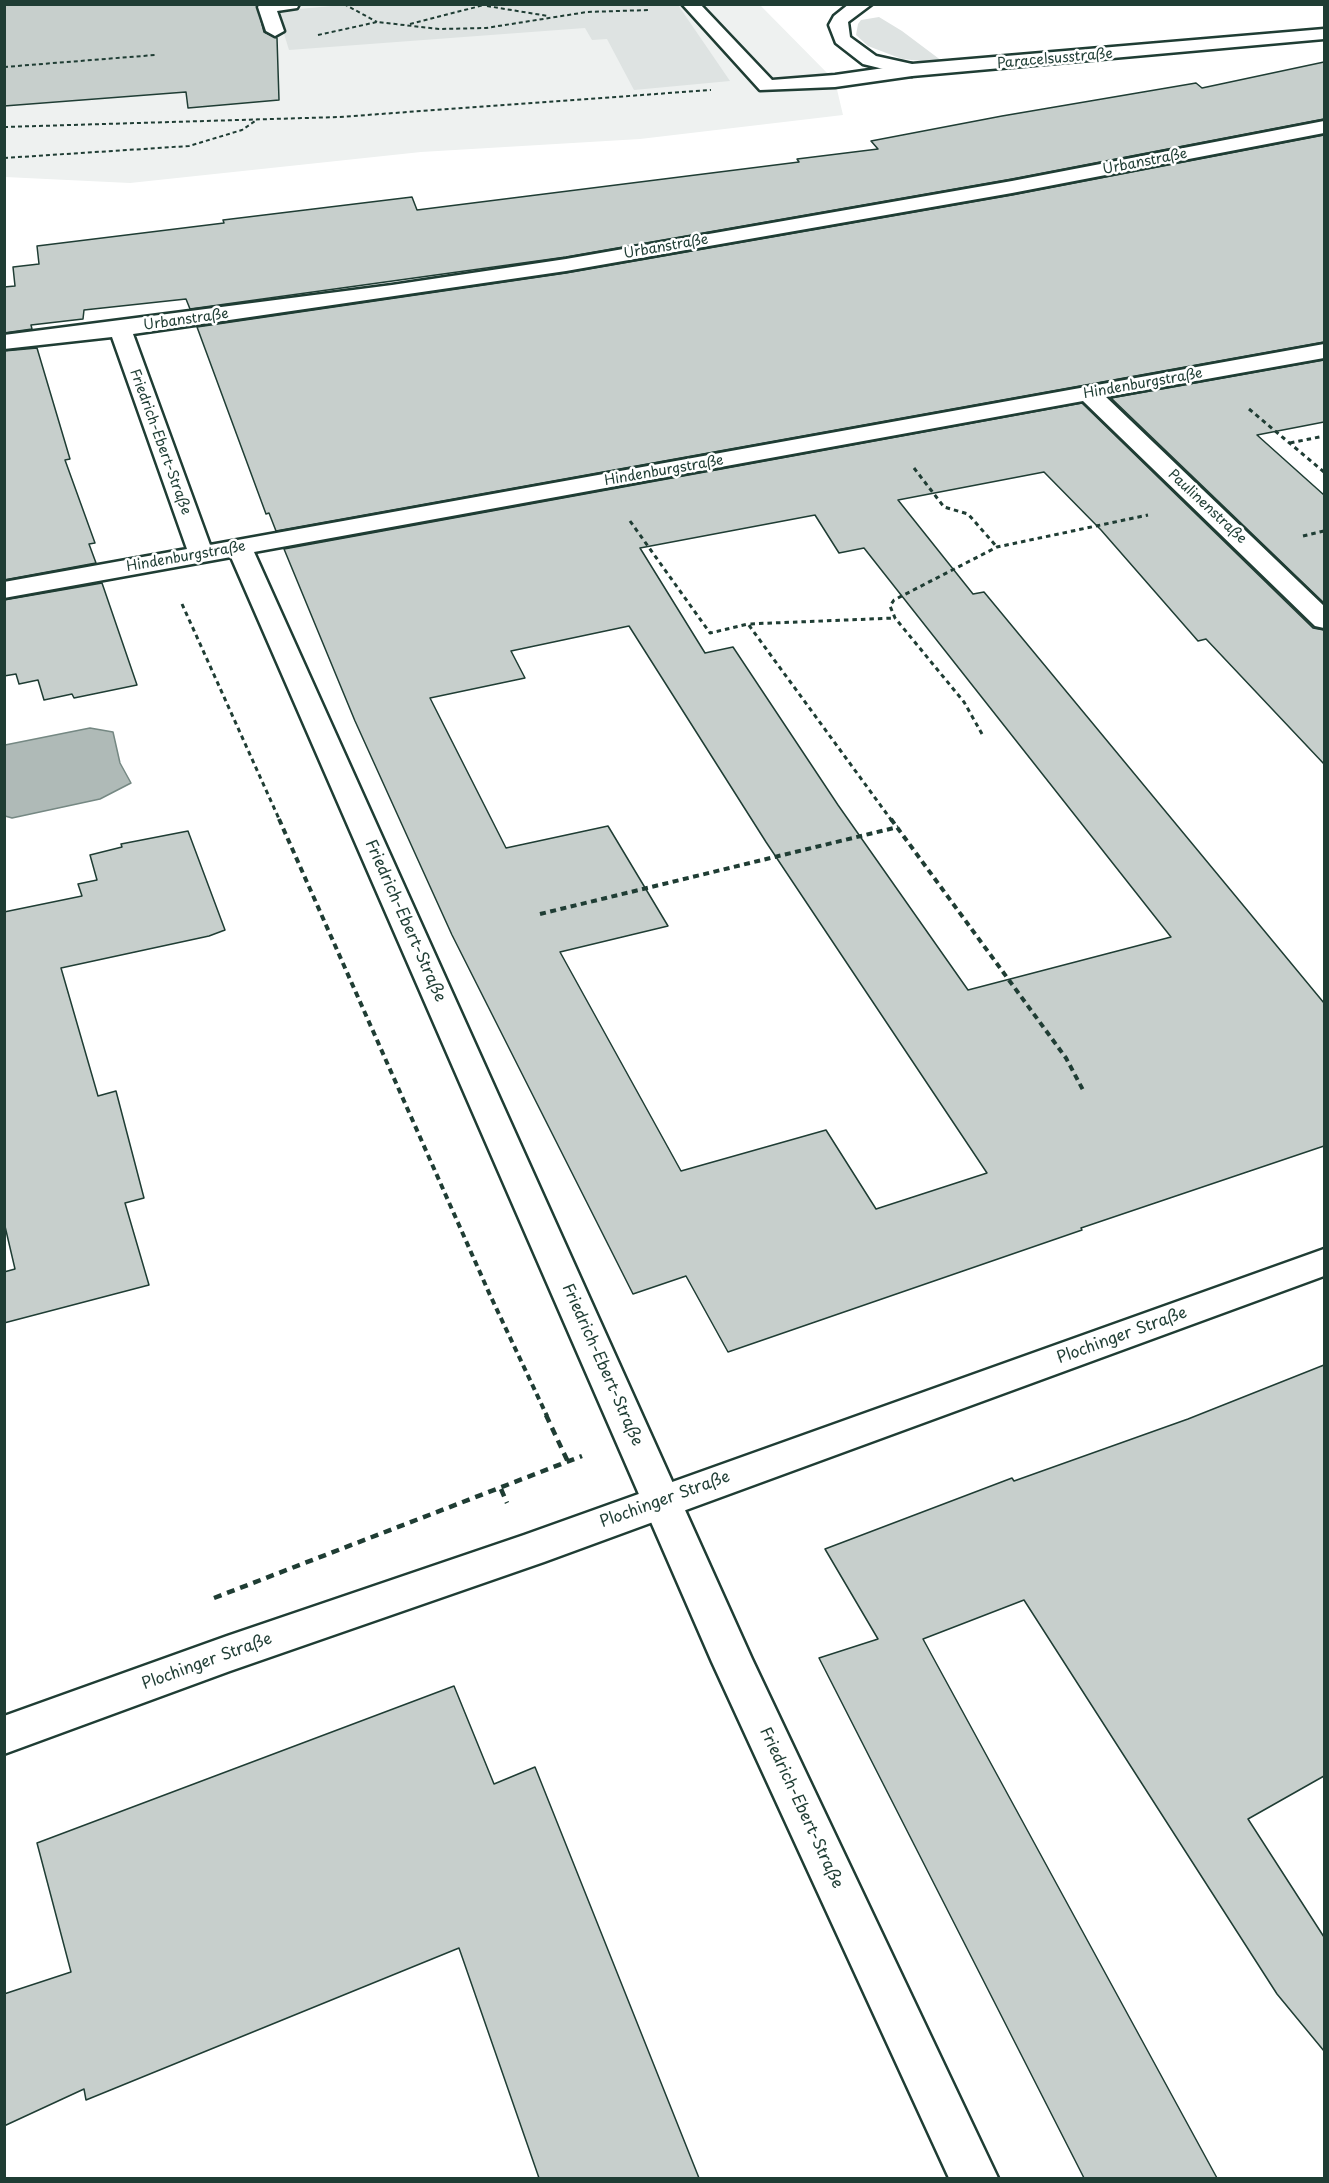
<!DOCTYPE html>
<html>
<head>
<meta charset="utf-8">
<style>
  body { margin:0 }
  #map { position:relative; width:1329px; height:2183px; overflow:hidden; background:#fff; font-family:"Playpen Sans",sans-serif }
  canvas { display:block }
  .frame { position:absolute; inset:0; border:6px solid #1f3d34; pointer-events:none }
</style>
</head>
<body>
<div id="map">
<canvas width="1329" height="2183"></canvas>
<div class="frame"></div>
</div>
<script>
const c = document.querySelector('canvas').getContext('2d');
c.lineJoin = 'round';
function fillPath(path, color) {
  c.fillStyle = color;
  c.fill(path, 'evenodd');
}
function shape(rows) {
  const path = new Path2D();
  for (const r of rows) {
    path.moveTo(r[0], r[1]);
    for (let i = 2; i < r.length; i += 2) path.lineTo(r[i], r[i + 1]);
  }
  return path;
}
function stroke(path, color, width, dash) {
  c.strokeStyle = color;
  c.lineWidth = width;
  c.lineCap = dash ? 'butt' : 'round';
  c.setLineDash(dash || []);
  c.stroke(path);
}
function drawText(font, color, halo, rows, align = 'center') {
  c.font = font + ' "Playpen Sans",sans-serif';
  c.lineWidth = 5;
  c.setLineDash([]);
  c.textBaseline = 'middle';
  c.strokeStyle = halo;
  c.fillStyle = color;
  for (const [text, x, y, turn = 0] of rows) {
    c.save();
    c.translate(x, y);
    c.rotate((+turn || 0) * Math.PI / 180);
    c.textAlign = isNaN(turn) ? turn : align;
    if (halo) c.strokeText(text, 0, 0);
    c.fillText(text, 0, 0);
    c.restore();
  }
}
const built = shape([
  [4,5,760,5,835,81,843,115,640,139,421,152,130,183,5,177]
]);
const green = shape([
  [354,4,678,5,730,81,634,90,607,39,592,40,585,28,289,50,277,11],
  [879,17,902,31,942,61,941,63,902,59,868,46,856,35,858,24,861,20]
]);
const water = shape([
  [90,728,113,732,120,763,131,783,100,799,12,818,5,816,5,745,90,728]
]);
const building = shape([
  [4,4,257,4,264,32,277,38,279,100,188,108,186,92,4,106,4,4],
  [1324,62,1324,119,1012,179,566,257,190,309,186,299,84,310,83,319,31,325,32,329,4,333,4,287,15,286,13,267,39,264,37,246,224,223,223,220,412,197,417,210,799,162,797,159,878,149,871,141,1002,116,1196,83,1202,88,1324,62],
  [1324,135,1324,342,276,531,269,513,266,514,197,327,566,273,1012,195,1324,135],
  [37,348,70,459,65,460,95,543,89,544,96,563,4,580,4,351,37,348],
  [1324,360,1324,422,1257,435,1324,495,1324,603,1111,398,1324,360],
  [1082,403,1313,628,1324,630,1324,764,1206,639,1198,641,1101,530,1044,472,898,500,973,594,984,592,1324,1003,1324,1146,1081,1228,1082,1230,728,1352,686,1276,633,1294,452,935,355,721,284,549,1082,403],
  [815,515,839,553,864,548,1171,937,968,990,838,805,733,647,705,653,640,548,815,515],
  [629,626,766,842,987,1173,876,1209,826,1130,681,1171,560,952,668,926,608,826,506,848,430,698,525,678,511,651,629,626],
  [102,583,137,685,74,698,72,694,44,700,38,680,19,684,16,674,4,676,4,600,102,583],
  [188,831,225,930,209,936,61,968,98,1096,116,1091,144,1198,125,1203,149,1285,4,1323,4,1272,15,1269,4,1222,4,912,82,896,78,884,97,880,90,855,122,847,121,844,188,831],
  [1324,1365,1324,1776,1248,1819,1324,1937,1324,2051,1277,1994,1024,1600,923,1639,1217,2178,1084,2178,819,1658,878,1639,825,1549,1012,1478,1014,1481,1188,1419,1324,1365],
  [454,1686,494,1784,535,1767,699,2178,539,2178,459,1948,86,2100,84,2089,4,2126,4,1994,71,1972,37,1843,454,1686]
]);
const pathFar3 = shape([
  [344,4,377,22],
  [487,6,548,16],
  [410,24,488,4],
  [318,35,377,22,439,29,486,28,587,12,649,10],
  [4,67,155,55],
  [4,127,339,117,711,90],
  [4,158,189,146,242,130,258,119]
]);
const pathFar2 = shape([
  [1249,409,1324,472],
  [1290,443,1324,436],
  [914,468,944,507,968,514,997,547],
  [630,521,710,633,748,624],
  [1303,536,1324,531],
  [182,604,280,821],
  [982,734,964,702,895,618,890,606,894,600,997,547,1148,515],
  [892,821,748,624,895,618]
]);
const pathFar1 = shape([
  [279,819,490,1295,547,1416],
  [891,819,1066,1058,1083,1090],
  [540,914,898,827]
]);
const path = shape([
  [546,1415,568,1462],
  [501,1489,507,1503],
  [214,1598,582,1456]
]);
const lane = shape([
  [260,4,299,4,297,8,277,11,284,31,275,36,266,31,258,7,260,4],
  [682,4,700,4,772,80,835,75,912,64,921,70,912,76,835,87,760,90,682,4]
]);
const street = shape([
  [849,4,872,4,848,22,850,37,876,56,912,64,1324,29,1324,39,912,76,863,64,836,43,829,25,834,16,849,4],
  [1324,121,1324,133,1012,193,566,271,133,334,210,545,1324,344,1324,358,1106,397,1324,606,1324,628,1315,626,1083,401,254,552,752,1659,998,2178,949,2178,712,1662,231,557,4,598,4,582,187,549,112,337,4,349,4,335,392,285,566,259,1012,181,1324,121]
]);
const secondary = shape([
  [1324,1249,1324,1276,544,1562,230,1671,4,1754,4,1716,227,1636,524,1535,1324,1249]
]);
const farStreetnames = [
  ["Paracelsusstraße",1055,59,-5],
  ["Urbanstraße",1145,162,-11],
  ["Urbanstraße",666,247,-10],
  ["Urbanstraße",186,320,-8],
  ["Hindenburgstraße",1143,384,-10],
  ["Friedrich-Ebert-Straße",160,442,70],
  ["Hindenburgstraße",664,471,-10],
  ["Paulinenstraße",1207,507,43],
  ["Hindenburgstraße",186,557,-10]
];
const streetNames = [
  ["Friedrich-Ebert-Straße",405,921,66],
  ["Plochinger Straße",1122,1336,-20],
  ["Friedrich-Ebert-Straße",602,1365,66],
  ["Plochinger Straße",665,1500,-20],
  ["Plochinger Straße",207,1662,-20],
  ["Friedrich-Ebert-Straße",801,1808,65]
];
fillPath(built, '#eef1f0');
fillPath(green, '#dee3e2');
fillPath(water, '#afbab7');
stroke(water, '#758883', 1.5);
fillPath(building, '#c7cfcc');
stroke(building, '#1f3d34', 1.5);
stroke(lane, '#1f3d34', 5);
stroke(street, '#1f3d34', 5);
stroke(secondary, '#1f3d34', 5);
stroke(pathFar3, '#1f3d34', 2, [4, 3]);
stroke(pathFar2, '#1f3d34', 3, [4.5, 4]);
stroke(pathFar1, '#1f3d34', 4, [6, 4.5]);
stroke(path, '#1f3d34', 4.5, [8, 6]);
fillPath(lane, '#fff');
fillPath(street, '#fff');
fillPath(secondary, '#fff');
drawText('14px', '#1f3d34', '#fff', farStreetnames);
drawText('16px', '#1f3d34', '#fff', streetNames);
</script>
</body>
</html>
